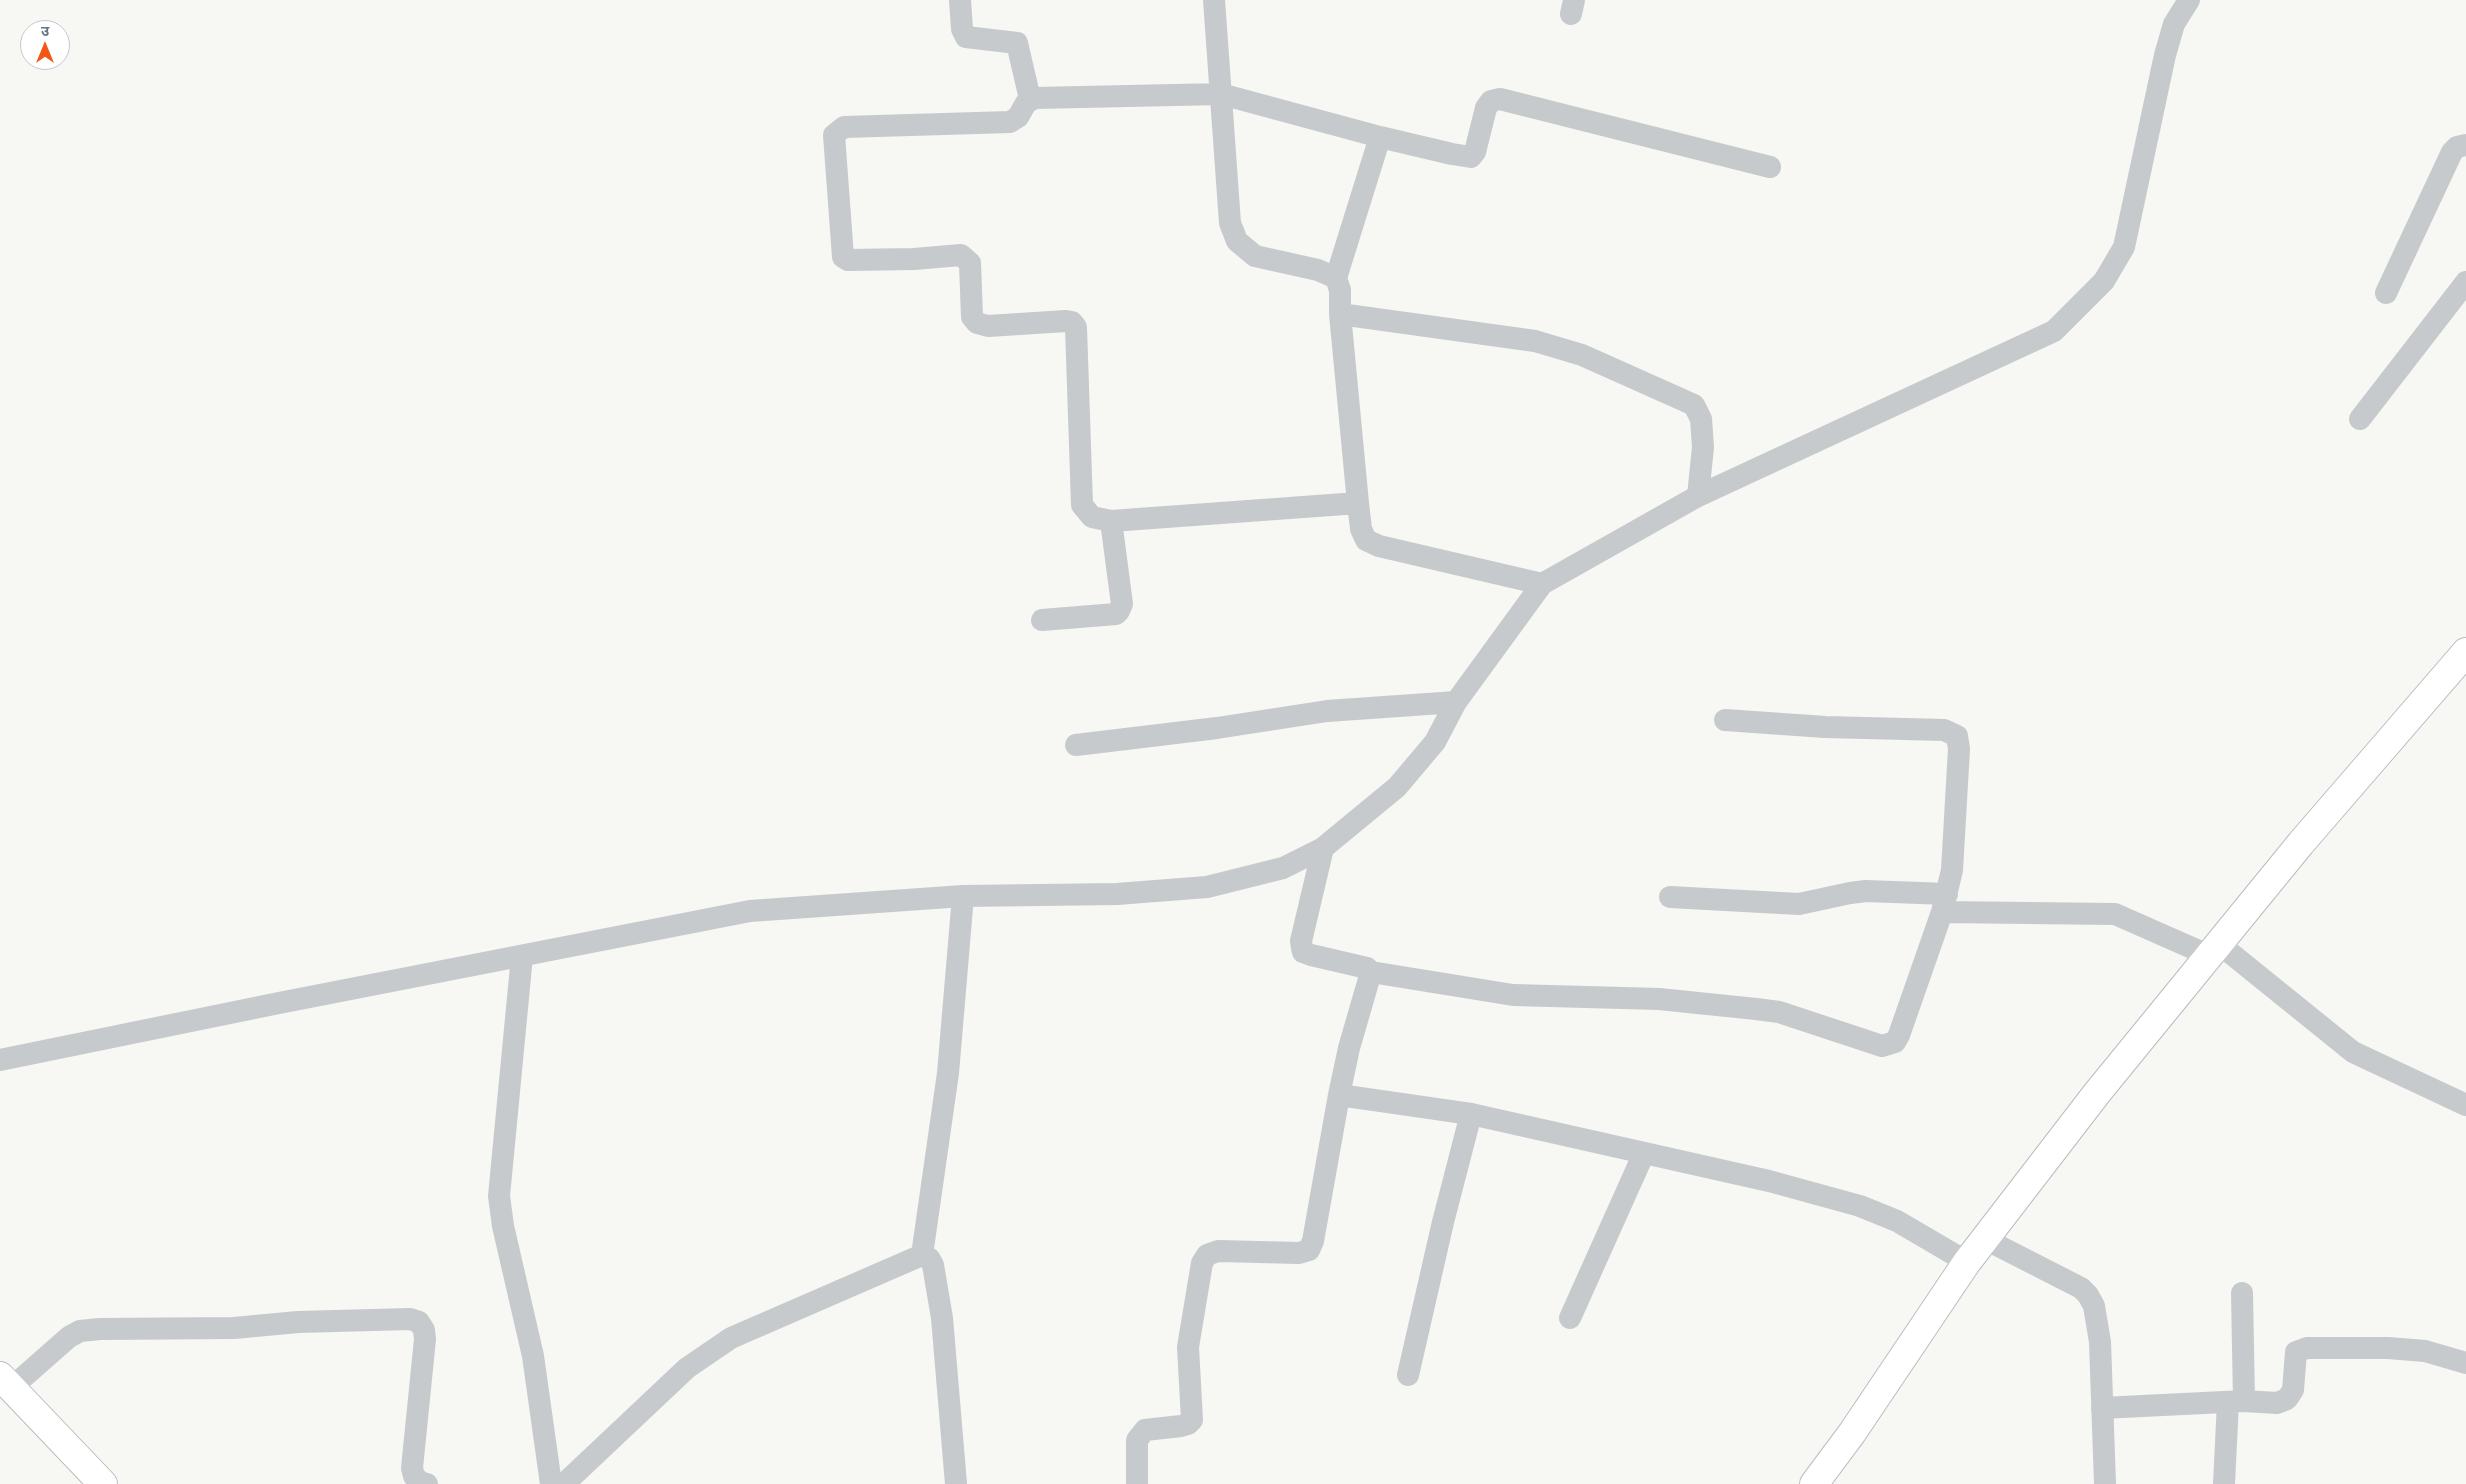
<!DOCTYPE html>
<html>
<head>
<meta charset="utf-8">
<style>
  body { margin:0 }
  #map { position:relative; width:2466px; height:1484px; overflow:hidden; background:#f7f7f3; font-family:"DM Sans","Noto Sans Devanagari",sans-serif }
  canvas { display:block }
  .north { position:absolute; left:20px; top:20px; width:50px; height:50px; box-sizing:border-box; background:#fff; border:1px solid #c1c8cf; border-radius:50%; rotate:0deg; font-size:14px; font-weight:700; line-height:20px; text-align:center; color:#637587 }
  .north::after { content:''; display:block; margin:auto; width:18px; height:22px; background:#f35716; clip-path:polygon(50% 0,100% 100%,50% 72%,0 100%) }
</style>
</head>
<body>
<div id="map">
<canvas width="2466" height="1484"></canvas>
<div class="north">उ</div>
</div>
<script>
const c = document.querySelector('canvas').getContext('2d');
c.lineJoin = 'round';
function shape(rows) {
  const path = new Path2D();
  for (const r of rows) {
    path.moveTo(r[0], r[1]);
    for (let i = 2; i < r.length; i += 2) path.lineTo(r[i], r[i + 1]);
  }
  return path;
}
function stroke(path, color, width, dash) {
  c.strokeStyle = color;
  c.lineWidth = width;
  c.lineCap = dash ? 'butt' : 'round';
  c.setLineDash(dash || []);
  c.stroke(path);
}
const street = shape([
  [960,0,962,29,966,37,1017,43,1030,99],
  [1214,0,1230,223,1237,241,1255,256,1318,270,1336,278,1340,290,1340,314,1358,503,1361,529,1366,540,1379,546,1542,584],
  [1571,14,1574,0],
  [1336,278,1380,137],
  [2386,293,2452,152,2457,147,2466,145],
  [1340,314,1535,341,1582,355,1694,405,1701,419,1703,447,1698,496],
  [2360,419,2466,282],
  [1358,503,1111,521,1092,517,1082,505,1076,327,1072,322,1066,321,988,326,977,323,972,317,970,263,961,255,914,259,848,260,843,257,834,135,844,127,1010,122,1018,117,1026,103,1035,98,1221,94,1380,137,1452,154,1471,157,1475,152,1486,108,1491,101,1500,99,1770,167],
  [1042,620,1116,614,1119,611,1122,604,1111,521],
  [1076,745,1217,728,1327,711,1456,702],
  [1670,897,1799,904,1850,893,1866,891,1947,894],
  [1942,912,2115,914,2208,955],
  [2218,943,2353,1052,2466,1105],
  [522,956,499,1196,503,1226,533,1356,551,1484],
  [1371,972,1513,995,1659,999,1756,1009,1779,1012,1882,1046,1895,1042,1899,1035,1942,912,1952,870,1959,749,1957,736,1944,730,1825,727,1725,720],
  [0,1060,279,1003,750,911,963,896,1117,894,1207,887,1283,868,1323,848,1397,787,1435,742,1456,702,1542,584,1698,496,2054,331,2104,281,2124,247,2165,55,2174,24,2189,0],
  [1339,1095,1471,1114,1769,1181,1860,1206,1897,1221,1967,1262],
  [1985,1239,2081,1288,2088,1295,2094,1306,2100,1342,2105,1484],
  [922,1255,948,1073,963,896],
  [2242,1293,2244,1401],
  [1570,1318,1644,1153],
  [1408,1375,1443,1222,1471,1114],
  [11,1388,69,1337,80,1331,100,1329,234,1328,298,1322,410,1319,419,1322,424,1330,425,1339,412,1468,414,1476,420,1482,427,1484],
  [2102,1408,2244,1401,2277,1403,2287,1399,2293,1390,2296,1352,2307,1348,2388,1348,2425,1351,2466,1363],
  [564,1484,687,1368,731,1338,922,1255,929,1258,933,1265,942,1318,956,1484],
  [1137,1484,1137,1440,1145,1430,1181,1426,1188,1424,1192,1420,1188,1347,1202,1263,1207,1255,1218,1251,1299,1253,1309,1250,1313,1241,1339,1095,1349,1048,1371,972,1367,968,1311,955,1303,952,1302,948,1301,941,1323,848],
  [2224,1484,2228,1402]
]);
const secondary = shape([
  [1814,1484,1852,1433,1967,1262,2097,1093,2301,843,2466,652]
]);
const highway = shape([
  [0,1376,103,1484]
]);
stroke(secondary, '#b8bdc2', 30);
stroke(highway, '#b8bcbf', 30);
stroke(street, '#c6cacd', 22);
stroke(secondary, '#fff', 28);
stroke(highway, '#fff', 28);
</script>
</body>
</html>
